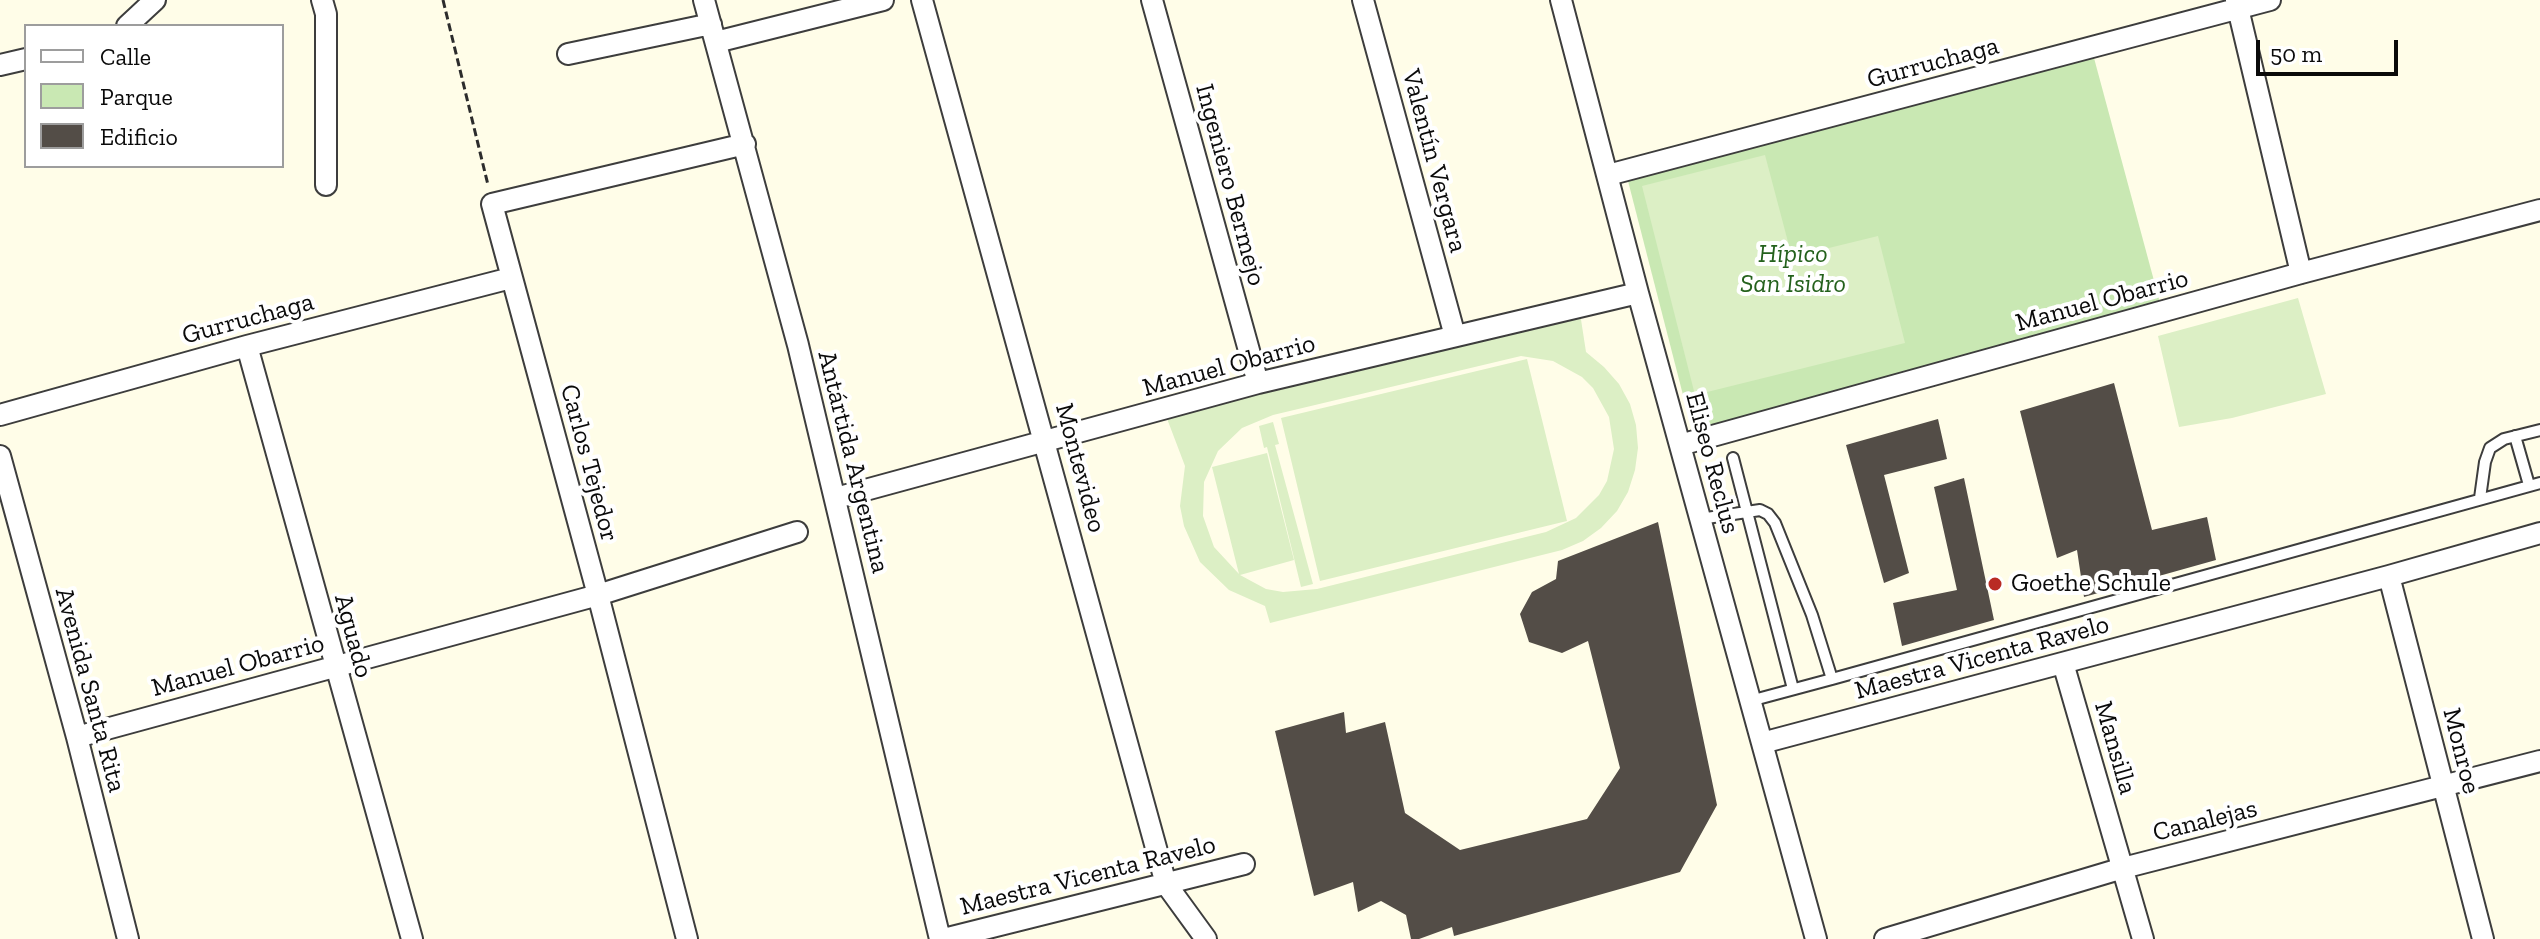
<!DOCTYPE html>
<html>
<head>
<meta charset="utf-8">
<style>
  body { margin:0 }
  #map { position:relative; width:2540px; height:939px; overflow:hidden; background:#fffde8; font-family:"Zilla Slab",serif }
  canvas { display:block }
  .legend { position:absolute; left:24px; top:24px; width:260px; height:144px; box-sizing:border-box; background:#fff; border:2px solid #9d9d9d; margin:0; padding:10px 14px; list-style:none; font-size:24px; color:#0a0a0a }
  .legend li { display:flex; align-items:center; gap:16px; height:40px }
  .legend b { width:40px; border:2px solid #9d9d9d }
  .scale { position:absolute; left:2256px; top:40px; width:142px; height:36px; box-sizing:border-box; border:4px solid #0a0a0a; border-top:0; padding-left:10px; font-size:24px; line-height:28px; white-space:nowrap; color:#0a0a0a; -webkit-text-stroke:6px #fff; paint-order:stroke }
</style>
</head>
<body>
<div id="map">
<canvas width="2540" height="939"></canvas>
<ul class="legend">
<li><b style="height:10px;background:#fff"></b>Calle</li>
<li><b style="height:22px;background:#c9e8b3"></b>Parque</li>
<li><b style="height:22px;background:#534d47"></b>Edificio</li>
</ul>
<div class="scale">50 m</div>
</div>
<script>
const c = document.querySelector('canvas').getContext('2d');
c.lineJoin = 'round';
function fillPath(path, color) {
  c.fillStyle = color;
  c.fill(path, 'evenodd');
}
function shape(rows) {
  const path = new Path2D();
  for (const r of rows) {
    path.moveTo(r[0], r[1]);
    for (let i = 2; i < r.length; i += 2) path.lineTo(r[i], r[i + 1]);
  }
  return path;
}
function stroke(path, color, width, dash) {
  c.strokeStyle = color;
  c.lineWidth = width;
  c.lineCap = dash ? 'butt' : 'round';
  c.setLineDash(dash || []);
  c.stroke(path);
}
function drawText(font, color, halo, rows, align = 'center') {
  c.font = font + ' "Zilla Slab",serif';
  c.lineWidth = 8;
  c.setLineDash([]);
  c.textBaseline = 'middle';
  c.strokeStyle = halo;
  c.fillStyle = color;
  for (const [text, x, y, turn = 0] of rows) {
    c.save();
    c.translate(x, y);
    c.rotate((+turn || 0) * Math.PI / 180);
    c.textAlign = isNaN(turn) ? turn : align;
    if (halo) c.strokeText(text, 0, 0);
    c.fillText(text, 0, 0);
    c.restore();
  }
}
const green = shape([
  [2094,58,2160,303,1692,430,1628,181]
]);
const pitch = shape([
  [1765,155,1792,257,1878,236,1905,343,1695,395,1642,186],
  [2298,298,2326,394,2232,418,2179,427,2158,336],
  [1580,313,1586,352,1604,367,1619,384,1630,404,1636,425,1638,448,1635,470,1628,492,1617,511,1601,528,1583,541,1562,550,1270,623,1265,606,1229,590,1200,562,1184,526,1180,506,1185,466,1166,416],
  [1521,356,1553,361,1582,377,1593,388,1609,417,1614,449,1607,481,1599,495,1576,518,1546,532,1317,589,1283,592,1266,589,1240,575,1294,560,1267,453,1212,467,1239,574,1214,547,1203,516,1204,482,1218,451,1242,428,1273,415],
  [1527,359,1567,521,1320,581,1281,418],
  [1273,422,1279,444,1275,445,1313,584,1301,587,1267,447,1264,448,1259,426]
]);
const building = shape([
  [2114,383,2152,530,2207,517,2216,560,2084,597,2077,550,2057,558,2020,411],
  [1938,419,1947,459,1884,475,1909,573,1884,583,1846,445],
  [1964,478,1994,620,1902,646,1893,603,1957,590,1934,487],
  [1658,522,1717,805,1680,872,1454,936,1452,927,1419,939,1411,939,1406,915,1381,901,1358,912,1353,882,1314,896,1275,731,1344,712,1346,733,1385,722,1405,813,1460,850,1587,819,1620,768,1588,641,1562,653,1529,642,1520,614,1532,592,1556,579,1558,561]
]);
const path = shape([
  [443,0,488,185]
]);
const service = shape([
  [2515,436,2529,485],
  [1733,458,1793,689],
  [2480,498,2485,462,2490,448,2504,439,2540,430],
  [1700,519,1760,510,1768,514,1775,523,1812,615,1832,679,2540,483],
  [1750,701,1832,679]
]);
const minor = shape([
  [322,0,326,14,326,185],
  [704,0,798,345,940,939],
  [922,0,1166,884,1206,939],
  [1152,0,1258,383],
  [1363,0,1455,336],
  [1561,0,1638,293,1816,939],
  [2236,0,2301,273],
  [127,26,155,0],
  [716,42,883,0],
  [568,54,711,24],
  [0,65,26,59],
  [1608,175,2270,0],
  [247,346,412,939],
  [0,415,247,346,511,278],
  [1680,445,2301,273,2540,210],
  [0,456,77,737,128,939],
  [836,498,1258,383,1638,293],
  [2389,576,2483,939],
  [2063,663,2143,939],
  [77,737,598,595,797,532],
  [1762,743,2389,576,2540,533],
  [687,939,598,595,492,204,745,144],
  [944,939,1244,864],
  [1885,939,2123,868,2540,761]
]);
const markers = [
  [1995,584,8,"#b92b24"]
];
const streetNames = [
  ["Gurruchaga",1933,63,-15],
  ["Valentín Vergara",1434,161,75],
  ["Ingeniero Bermejo",1230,185,75],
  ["Manuel Obarrio",2102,301,-15],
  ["Gurruchaga",248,319,-15],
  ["Manuel Obarrio",1229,366,-15],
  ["Antártida Argentina",853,462,76],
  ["Carlos Tejedor",589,463,75],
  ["Eliseo Reclus",1712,463,75],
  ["Montevideo",1080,468,75],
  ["Aguado",353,636,75],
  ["Maestra Vicenta Ravelo",1982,658,-15],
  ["Manuel Obarrio",238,666,-15],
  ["Avenida Santa Rita",90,690,75],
  ["Mansilla",2115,748,74],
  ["Monroe",2461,751,76],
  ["Canalejas",2205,821,-14],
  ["Maestra Vicenta Ravelo",1088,876,-14]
];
const parkNames = [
  ["Hípico",1793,255],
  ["San Isidro",1793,285]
];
const poiNames = [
  ["Goethe Schule",2011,584]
];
fillPath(green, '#c9e8b3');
fillPath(pitch, '#dcefc5');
fillPath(building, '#534d47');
stroke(service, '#3d3d3d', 14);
stroke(minor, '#3d3d3d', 24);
stroke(path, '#2c2c2c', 3, [8, 4]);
stroke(service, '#fff', 10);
stroke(minor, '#fff', 20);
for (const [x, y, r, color] of markers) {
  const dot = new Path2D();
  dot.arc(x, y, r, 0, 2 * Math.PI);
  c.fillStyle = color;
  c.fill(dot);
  stroke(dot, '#fff', 3);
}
drawText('26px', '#0a0a0a', '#fff', streetNames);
drawText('italic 26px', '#24611c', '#fff', parkNames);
drawText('26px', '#0a0a0a', '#fff', poiNames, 'left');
</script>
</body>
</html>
